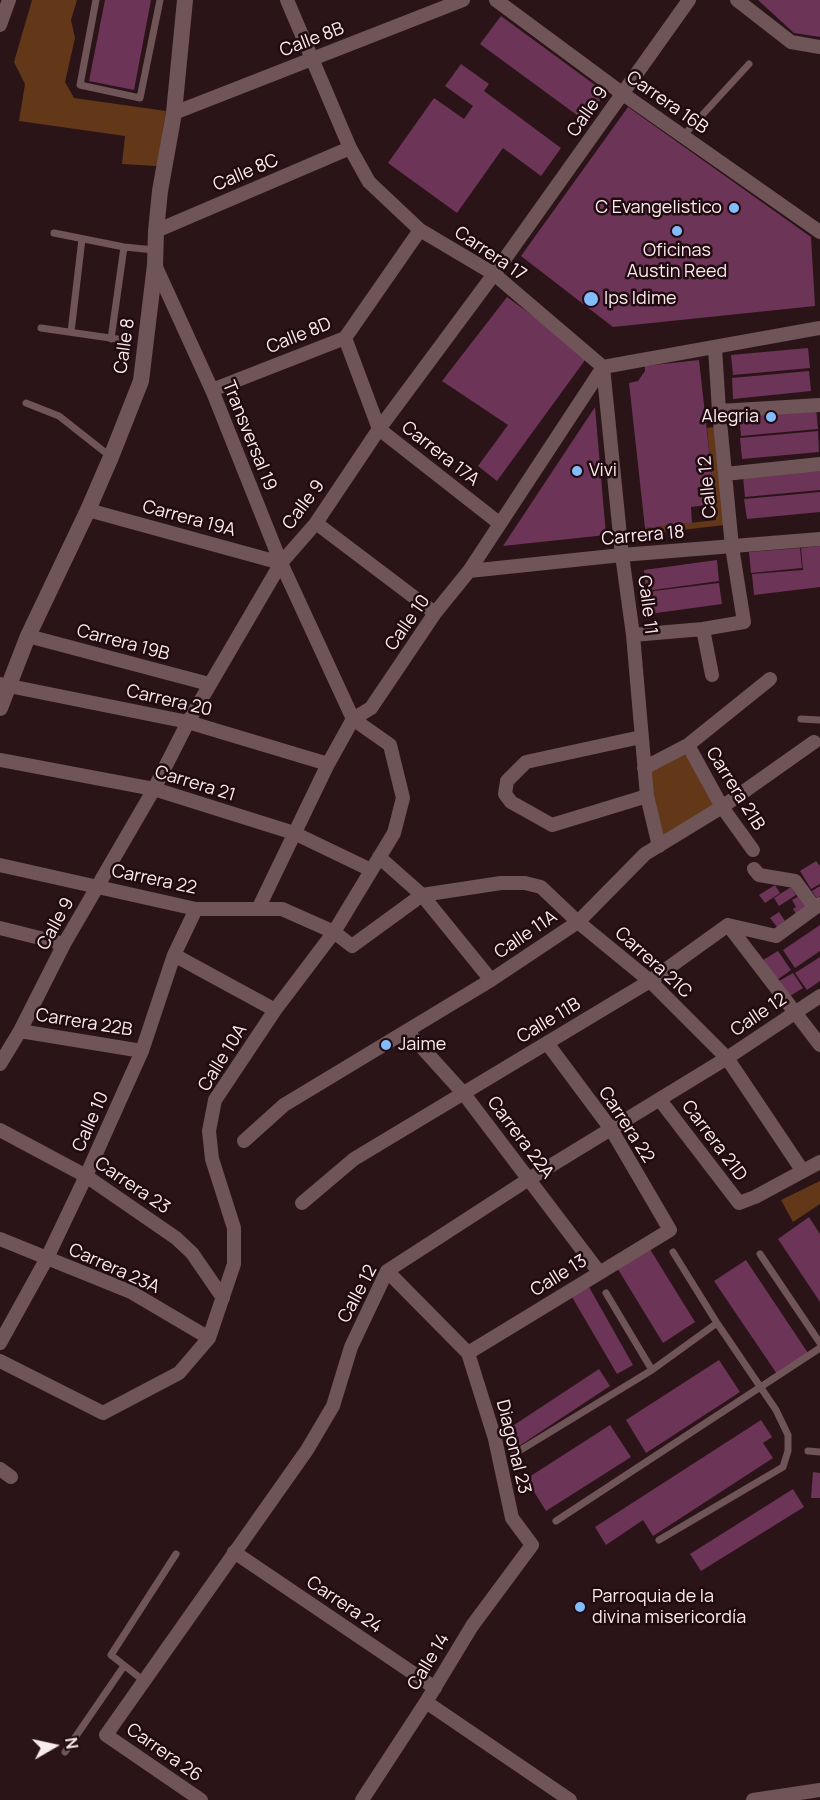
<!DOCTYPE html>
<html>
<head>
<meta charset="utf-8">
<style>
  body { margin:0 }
  #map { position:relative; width:820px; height:1800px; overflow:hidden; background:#2b1418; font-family:Manrope,sans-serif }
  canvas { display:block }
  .north { position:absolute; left:24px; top:1716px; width:60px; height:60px; -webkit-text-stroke:4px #200b10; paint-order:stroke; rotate:81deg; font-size:16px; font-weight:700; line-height:24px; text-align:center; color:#fcebed }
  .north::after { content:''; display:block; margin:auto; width:21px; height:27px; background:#fcebed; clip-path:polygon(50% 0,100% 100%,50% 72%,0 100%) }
</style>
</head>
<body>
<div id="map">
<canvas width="820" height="1800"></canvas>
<div class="north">N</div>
</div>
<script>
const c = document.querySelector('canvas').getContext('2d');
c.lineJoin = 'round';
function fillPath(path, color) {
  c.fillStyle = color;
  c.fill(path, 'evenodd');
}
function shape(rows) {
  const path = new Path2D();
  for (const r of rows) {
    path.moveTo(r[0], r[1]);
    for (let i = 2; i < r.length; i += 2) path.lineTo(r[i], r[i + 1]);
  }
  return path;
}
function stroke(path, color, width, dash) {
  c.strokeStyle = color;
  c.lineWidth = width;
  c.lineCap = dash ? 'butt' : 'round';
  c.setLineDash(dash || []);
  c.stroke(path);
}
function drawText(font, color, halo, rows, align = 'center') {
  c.font = font + ' Manrope,sans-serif';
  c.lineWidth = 5;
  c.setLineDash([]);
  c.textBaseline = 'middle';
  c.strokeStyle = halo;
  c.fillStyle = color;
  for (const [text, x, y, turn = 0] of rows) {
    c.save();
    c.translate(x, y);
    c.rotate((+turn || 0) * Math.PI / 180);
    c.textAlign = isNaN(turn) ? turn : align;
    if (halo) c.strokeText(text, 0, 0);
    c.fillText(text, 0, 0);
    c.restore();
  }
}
const green = shape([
  [32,0,77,0,71,20,75,38,65,82,74,98,166,111,157,166,122,164,125,136,19,121,25,84,14,62],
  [714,427,725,525,646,534,645,528,716,520,707,428],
  [688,745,722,807,659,846,644,768],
  [820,1181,820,1204,793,1222,781,1200]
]);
const building = shape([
  [105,0,151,0,134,90,89,81],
  [758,0,820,0,820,37,794,33],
  [501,16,606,93,585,121,480,44],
  [461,64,489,84,484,91,561,148,541,176,503,148,457,213,388,163,434,98,464,119,473,106,445,86],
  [628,107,811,237,815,306,613,327,521,256],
  [507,297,588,356,497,481,478,466,508,425,442,381],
  [808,348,810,368,733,375,731,355],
  [699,360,715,504,691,507,692,523,645,528,629,383,638,381,645,371,645,366],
  [809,371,811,391,733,399,732,378],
  [595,407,606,535,503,546],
  [816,408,818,429,741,436,739,415],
  [818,431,819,452,742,459,740,438],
  [820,470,820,490,745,497,743,477],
  [820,492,820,512,747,519,744,499],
  [820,546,820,587,754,595,752,574,803,570,801,548],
  [800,548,802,568,751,573,749,552],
  [717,560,719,581,646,591,644,570],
  [719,583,722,604,649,614,646,592],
  [816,861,820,866,820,884,811,889,800,871],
  [775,885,780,893,765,903,759,895],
  [820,886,820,896,817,898,812,891],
  [791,887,796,895,779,906,774,898],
  [799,896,807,907,796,914,793,909,796,907,792,900],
  [779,912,785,921,777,927,770,918],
  [820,925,820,951,795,968,783,950],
  [778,951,791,970,777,980,763,960],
  [820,957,820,981,807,990,795,973],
  [793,973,803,988,790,996,779,981],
  [809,1217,820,1234,820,1302,778,1239],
  [648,1246,695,1322,663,1343,616,1266],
  [746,1260,808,1353,777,1374,714,1281],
  [589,1287,633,1365,617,1374,572,1297],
  [719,1360,740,1392,646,1453,626,1420],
  [599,1369,610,1386,519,1446,508,1429],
  [761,1420,772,1437,763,1443,773,1458,653,1536,643,1520,606,1545,595,1527],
  [610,1425,631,1457,546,1511,526,1479],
  [813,1472,820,1473,820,1498,811,1498],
  [793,1489,804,1507,701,1571,690,1554]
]);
const service = shape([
  [96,0,80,85,140,98,160,0],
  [683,136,749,64],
  [54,233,124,247,155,250],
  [41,328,124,340],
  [71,332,82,239],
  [111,339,124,247],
  [26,403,59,416,111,457],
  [801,719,820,720],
  [760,1254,820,1343],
  [606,1293,652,1370],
  [808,1451,820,1452],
  [514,1454,652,1370,717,1323],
  [556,1521,820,1348],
  [659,1540,783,1467,788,1451,788,1435,776,1410,717,1323,673,1252],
  [144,1681,111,1655,176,1554],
  [65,1752,124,1666]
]);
const minor = shape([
  [287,0,350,148,369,182,420,230,494,274,603,367,820,328],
  [496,0,623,94,820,232],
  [737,0,791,42,820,47],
  [0,25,9,0],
  [174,113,463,0],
  [156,231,350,148],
  [345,338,379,429,499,523],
  [603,367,622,555,633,635,647,796,659,846],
  [212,390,345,338,420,230],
  [719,411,820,405],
  [725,474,820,464],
  [88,510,281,563],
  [316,523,435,613],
  [469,571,622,555,820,539],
  [703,629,712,675],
  [633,635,703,629,744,622,732,547,719,411,715,348],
  [28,636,209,684],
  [0,684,188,722,328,764],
  [641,737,526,762,507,781,505,794,511,802,552,825,647,796],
  [688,745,722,807,753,850],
  [0,760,154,789,294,833,371,870],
  [644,768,688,745,770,679],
  [379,857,422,895,491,980],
  [0,865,196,909,282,909,334,932,352,946,422,895,501,883,525,883,541,887,578,922,650,981,727,1058,802,1170],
  [754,869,759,875,795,881,815,908],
  [259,907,328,764,353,719,371,708,435,613,469,571,603,367],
  [728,925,820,1045],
  [0,928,64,944],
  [174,955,275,1010],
  [20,1031,142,1051],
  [407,1031,464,1094,599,1272],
  [0,1064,20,1031,64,944,154,789,188,722,281,563,316,523,379,429,494,274,689,0],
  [660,1100,739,1203,755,1197,820,1162],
  [0,1130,86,1176,176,1238,192,1253,223,1298],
  [244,1141,284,1105,491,980,578,922,645,854,722,807,814,742],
  [302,1203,354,1159,650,981,728,925,776,936,820,904],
  [0,1239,131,1292,209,1338],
  [0,1343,47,1258,86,1176,142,1051,174,955,196,909],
  [468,1353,670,1230,611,1129,547,1043],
  [0,1361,103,1413,179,1373,209,1338,234,1264,234,1228,212,1159,209,1131,215,1100,275,1010,334,932,394,833,403,798,390,745,353,719,281,563,212,390,155,265],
  [0,1469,11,1477],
  [234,1552,435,1688],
  [426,1702,570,1800],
  [201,1800,106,1735,307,1450,333,1406,351,1347,387,1271,529,1179,727,1058,820,996],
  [362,1800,426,1702,472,1626,532,1545,512,1518,495,1439,468,1353,387,1271],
  [753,1800,820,1790]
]);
const tertiary = shape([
  [0,708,28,636,88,510,111,457,141,381,155,265,156,231,160,191,174,113,185,0]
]);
const markers = [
  [734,208,6,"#83bcfb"],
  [677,231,6,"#83bcfb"],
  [591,299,8,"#83bcfb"],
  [771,417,6,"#83bcfb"],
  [577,471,6,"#83bcfb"],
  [386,1045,6,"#83bcfb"],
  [580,1607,6,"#83bcfb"]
];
const streetNames = [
  ["Calle 8B",312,40,-21],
  ["Carrera 16B",667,103,35],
  ["Calle 9",588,112,-55],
  ["Calle 8C",246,173,-23],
  ["Carrera 17",490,254,34],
  ["Calle 8D",299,336,-22],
  ["Calle 8",125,346,-82],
  ["Transversal 19",249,436,68],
  ["Carrera 17A",440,454,38],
  ["Calle 12",708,487,-95],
  ["Calle 9",304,505,-53],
  ["Carrera 19A",189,519,15],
  ["Carrera 18",643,536,-5],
  ["Calle 11",647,605,83],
  ["Calle 10",408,623,-55],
  ["Carrera 19B",123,643,15],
  ["Carrera 20",169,701,13],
  ["Carrera 21",195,784,17],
  ["Carrera 21B",735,789,58],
  ["Carrera 22",154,880,12],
  ["Calle 9",56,924,-61],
  ["Calle 11A",526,935,-34],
  ["Carrera 21C",653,963,42],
  ["Calle 12",759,1015,-34],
  ["Calle 11B",549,1021,-31],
  ["Carrera 22B",84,1023,9],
  ["Calle 10A",223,1058,-58],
  ["Calle 10",91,1122,-66],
  ["Carrera 22",626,1125,57],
  ["Carrera 22A",520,1138,53],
  ["Carrera 21D",714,1141,53],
  ["Carrera 23",132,1186,34],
  ["Carrera 23A",114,1269,24],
  ["Calle 13",559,1276,-32],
  ["Calle 12",358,1294,-62],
  ["Diagonal 23",513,1447,76],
  ["Carrera 24",344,1605,34],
  ["Calle 14",429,1662,-59],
  ["Carrera 26",164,1753,35]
];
const poiNames = [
  ["C Evangelistico",722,208,"right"],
  ["Oficinas",677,251,"center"],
  ["Austin Reed",677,272,"center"],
  ["Ips Idime",604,299],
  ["Alegria",759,417,"right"],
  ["Vivi",589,471],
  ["Jaime",398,1045],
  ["Parroquia de la",592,1597],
  ["divina misericordía",592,1618]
];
fillPath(green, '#623819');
fillPath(building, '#6c3456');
stroke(service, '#6f5458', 7);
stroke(minor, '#6f5458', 14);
stroke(tertiary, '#6f5458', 16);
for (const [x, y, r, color] of markers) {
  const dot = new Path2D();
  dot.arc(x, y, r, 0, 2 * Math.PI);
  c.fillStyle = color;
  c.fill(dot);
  stroke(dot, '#200b10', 2);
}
drawText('18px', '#fcebed', '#200b10', streetNames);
drawText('18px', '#fcebed', '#200b10', poiNames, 'left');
</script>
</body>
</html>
